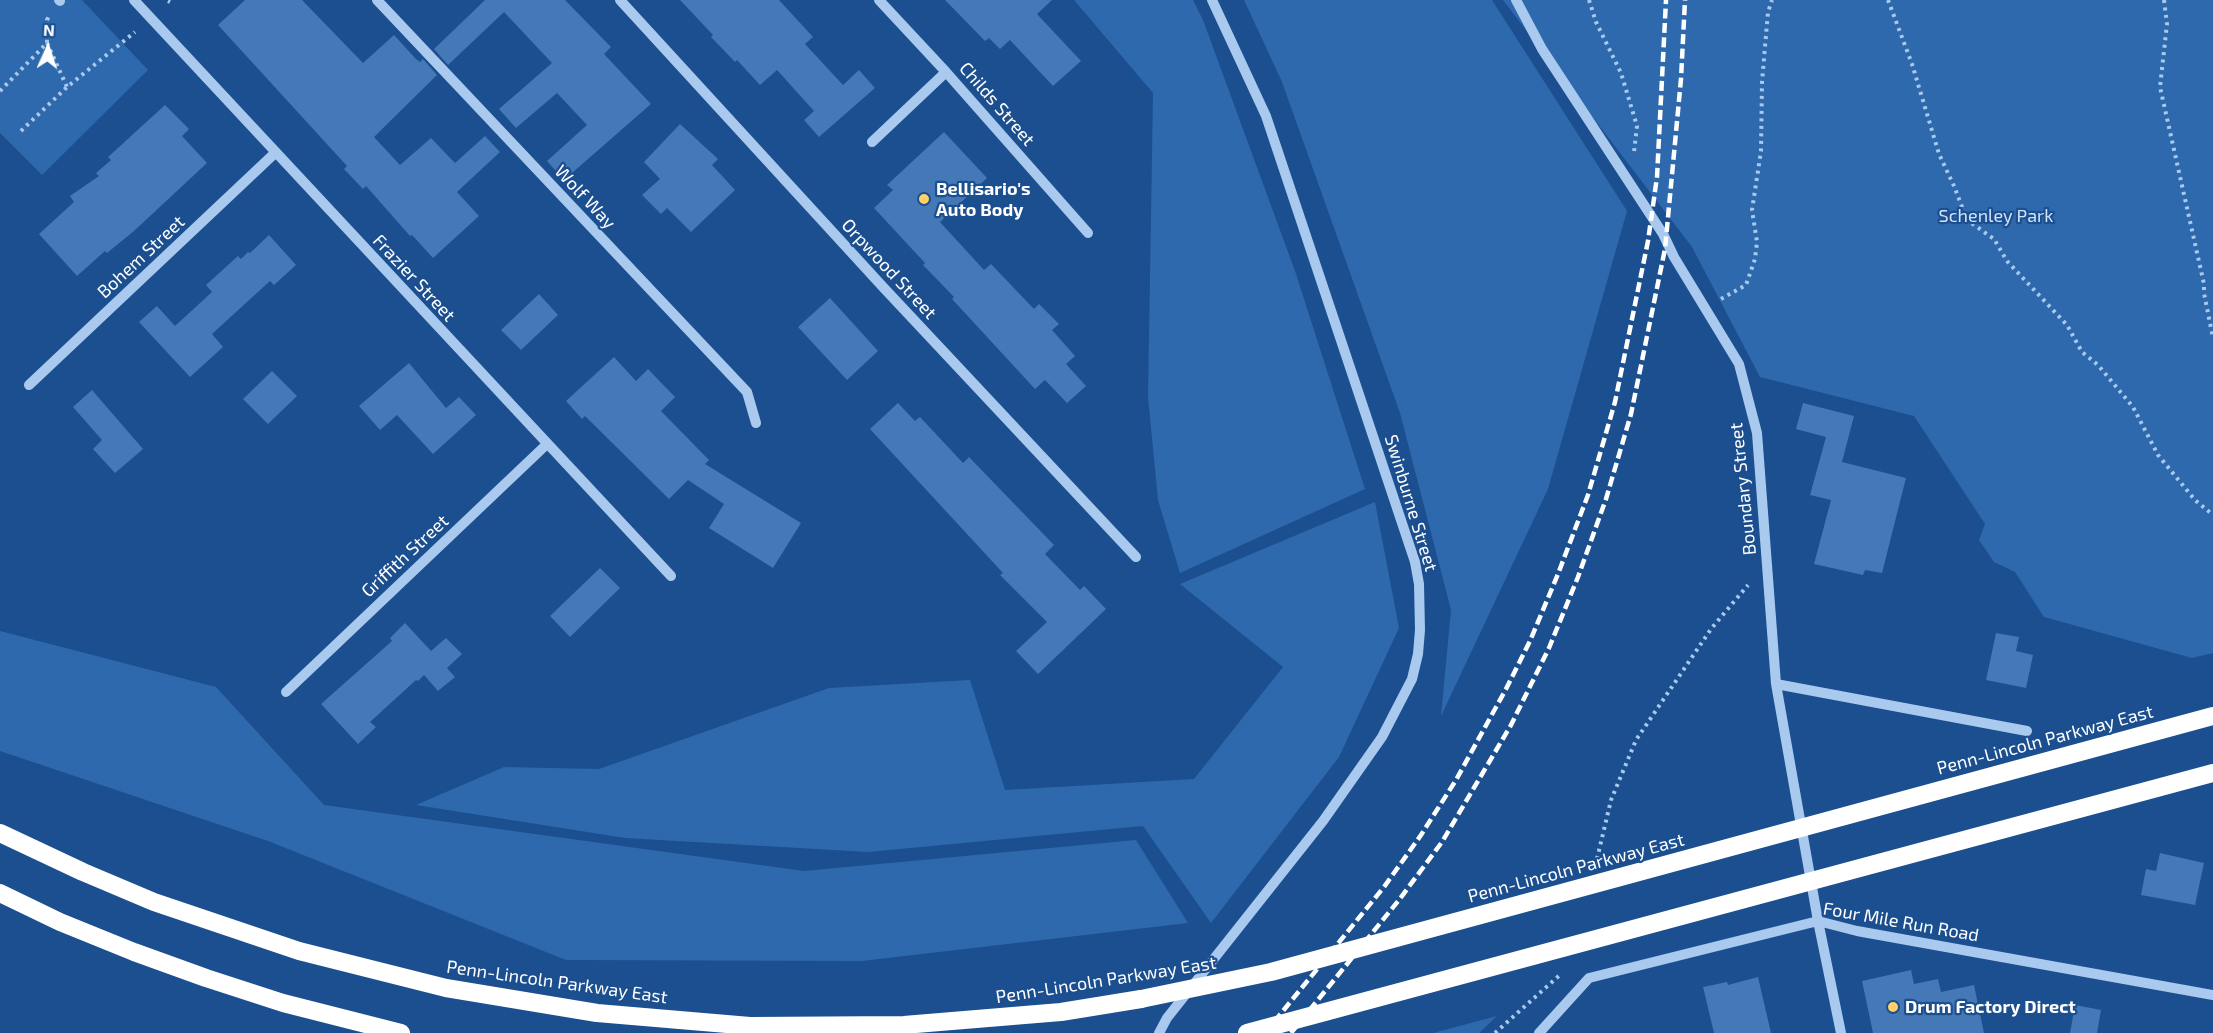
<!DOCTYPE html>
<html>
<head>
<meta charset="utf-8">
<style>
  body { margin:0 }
  #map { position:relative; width:2213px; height:1033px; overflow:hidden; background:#1b4f8f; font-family:"Exo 2",sans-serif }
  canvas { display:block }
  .north { position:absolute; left:18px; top:18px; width:60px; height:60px; -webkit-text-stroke:4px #1b4f8f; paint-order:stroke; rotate:3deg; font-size:16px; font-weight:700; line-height:24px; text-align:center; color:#fff }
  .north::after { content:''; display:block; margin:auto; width:21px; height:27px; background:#fff; clip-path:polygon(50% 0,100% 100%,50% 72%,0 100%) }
</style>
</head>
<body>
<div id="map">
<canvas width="2213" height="1033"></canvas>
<div class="north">N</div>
</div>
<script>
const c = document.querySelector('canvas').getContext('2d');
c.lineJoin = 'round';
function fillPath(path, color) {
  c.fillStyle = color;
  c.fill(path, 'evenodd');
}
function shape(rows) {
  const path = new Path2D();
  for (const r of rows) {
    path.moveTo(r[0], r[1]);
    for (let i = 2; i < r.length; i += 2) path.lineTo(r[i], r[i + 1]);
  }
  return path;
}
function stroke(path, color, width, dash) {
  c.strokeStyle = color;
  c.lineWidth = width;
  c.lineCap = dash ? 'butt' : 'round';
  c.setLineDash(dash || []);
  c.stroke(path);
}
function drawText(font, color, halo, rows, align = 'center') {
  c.font = font + ' "Exo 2",sans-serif';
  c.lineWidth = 4.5;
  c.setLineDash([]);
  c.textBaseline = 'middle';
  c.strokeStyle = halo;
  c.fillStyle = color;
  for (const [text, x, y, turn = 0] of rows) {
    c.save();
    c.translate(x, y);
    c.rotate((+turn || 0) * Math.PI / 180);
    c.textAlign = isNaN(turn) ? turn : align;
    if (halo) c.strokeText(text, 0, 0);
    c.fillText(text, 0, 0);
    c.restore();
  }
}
const green = shape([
  [0,0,82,0,148,70,42,175,0,133],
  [1074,0,1193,0,1203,20,1295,271,1365,489,1180,573,1158,500,1148,397,1153,93],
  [1244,0,1492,0,1627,211,1548,489,1441,716,1451,610,1400,413,1282,82],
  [1503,0,2213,0,2213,653,2192,658,2044,617,2015,572,1994,562,1979,540,1985,524,1914,416,1760,377,1692,247],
  [1375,502,1399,628,1339,757,1211,923,1143,826,868,852,625,838,416,805,504,767,599,769,829,688,970,680,1005,790,1194,779,1283,667,1180,584],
  [0,631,216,687,324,805,804,871,1136,840,1188,923,862,961,566,960,268,841,0,751],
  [1497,1016,1479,1033,1433,1033]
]);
const building = shape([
  [245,0,302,0,363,63,394,35,416,59,420,62,423,59,437,75,374,137,400,165,431,138,455,163,485,136,500,152,457,192,479,216,433,258,412,235,410,236,366,186,363,189,344,169,347,166,218,25],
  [485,0,565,0,611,47,604,54,651,104,564,180,547,161,587,125,557,93,516,128,499,109,552,63,504,12,448,65,434,49],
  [680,0,779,0,813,37,805,44,843,85,859,70,875,88,819,137,804,120,814,111,777,70,760,85,737,60,735,62,711,37,713,35],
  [945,0,1052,0,1037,14,1081,61,1053,86,1010,40,1000,49,989,38,985,41],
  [165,105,189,129,182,136,207,163,134,231,107,253,105,251,77,276,39,234,74,202,70,196,99,176,96,173,111,160,108,157],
  [680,124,718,159,712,165,735,190,691,232,667,208,661,214,642,195,660,179,644,162],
  [944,132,987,178,940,222,984,270,991,264,1034,309,1039,304,1059,324,1052,330,1075,356,1066,364,1086,386,1067,403,1045,380,1035,389,952,299,954,297,923,265,925,263,874,208,893,190,887,185],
  [269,235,296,265,274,285,270,281,212,334,223,347,190,377,139,322,157,306,175,326,212,292,206,285,238,256,241,259,248,252,250,253],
  [539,294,558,315,521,350,501,330],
  [830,298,878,351,847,380,798,327],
  [614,357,636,381,648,369,675,397,661,411,709,460,705,464,801,523,773,568,709,528,724,504,688,480,669,499,585,416,582,419,566,401],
  [409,363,446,408,459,397,476,415,433,454,397,415,380,430,359,406],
  [272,371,297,396,268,424,243,399],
  [92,390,143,449,115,473,93,449,102,440,73,407],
  [898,403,915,421,920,417,963,463,969,457,1054,545,1045,554,1080,590,1084,586,1106,609,1038,674,1016,651,1047,622,1000,575,1003,573,870,429],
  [1803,403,1854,416,1842,462,1906,478,1882,573,1865,570,1863,575,1814,564,1831,500,1810,495,1826,437,1796,429],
  [600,568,620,588,570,637,550,616],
  [405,623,431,651,446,638,462,654,447,668,455,677,438,691,424,675,418,681,416,680,370,722,376,727,358,744,321,704,392,641,390,638],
  [1996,633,2019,637,2016,651,2033,655,2026,688,1986,680],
  [2160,853,2204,863,2195,905,2141,895,2146,869,2156,871],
  [1911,970,1914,984,1938,979,1941,992,1974,985,1984,1033,1873,1033,1862,981],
  [1758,977,1771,1033,1714,1033,1703,987,1727,982,1728,985],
  [2075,1005,2101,1010,2097,1033,2070,1033]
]);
const path = shape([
  [1589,0,1596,22,1621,73,1637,126,1634,152],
  [1888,0,1912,64,1939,154,1954,186,1967,220,1994,239,2007,261,2067,325,2082,352,2098,365,2133,407,2158,455,2195,500,2213,515],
  [2164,0,2167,24,2160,87,2204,284,2204,293,2213,338],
  [168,1,170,2],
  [47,43,67,87],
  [0,91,47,43,47,20,49,16],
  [21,131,67,87,135,32],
  [1721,299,1746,285,1755,259,1757,242,1752,210,1761,151,1762,82,1768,12,1772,0],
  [1597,859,1611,800,1636,740,1711,629,1748,585],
  [1495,1033,1562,973]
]);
const minor = shape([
  [59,0,60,1],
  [134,0,671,576],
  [377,0,747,392,756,423],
  [620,0,883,287,1136,557],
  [879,0,946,72,1088,233],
  [1516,0,1542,49,1663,234,1674,257,1739,364,1757,433,1776,684,1818,921,1841,1033],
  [872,142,946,72],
  [29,385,275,153],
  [1776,684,2027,731],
  [286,692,547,444],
  [1159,1033,1167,1018,1323,821,1382,737,1412,679,1418,654,1420,630,1419,584,1415,562,1266,116,1212,0],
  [1539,1033,1589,978,1818,921,1857,931,2213,995]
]);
const highway = shape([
  [0,833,83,872,154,902,299,951,446,988,597,1013,750,1026,904,1025,1061,1012,1141,999],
  [0,893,60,922,134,952,206,978,283,1003,401,1033]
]);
const rail = shape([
  [1265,1033,1384,887,1421,835,1456,780,1506,689,1530,641,1558,574,1588,495,1615,402,1648,241,1657,177,1666,0],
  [1291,1033,1399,900,1442,842,1511,725,1549,648,1578,577,1606,499,1631,414,1665,249,1681,79,1685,0]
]);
const highwayBridge = shape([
  [1141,999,1271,972,2213,716],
  [1247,1033,2213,773]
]);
const markers = [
  [924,199,6,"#ffd166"],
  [1893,1007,6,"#ffd166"]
];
const streetNames = [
  ["Childs Street",997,104,49],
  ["Wolf Way",585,197,47],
  ["Bohem Street",141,257,-43],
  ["Orpwood Street",889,269,47],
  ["Frazier Street",414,278,47],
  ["Boundary Street",1743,489,-96],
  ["Swinburne Street",1411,503,73],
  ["Griffith Street",405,556,-43],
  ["Penn-Lincoln Parkway East",2045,740,-15],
  ["Penn-Lincoln Parkway East",1576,868,-15],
  ["Four Mile Run Road",1901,922,10],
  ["Penn-Lincoln Parkway East",1106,980,-9],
  ["Penn-Lincoln Parkway East",557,982,8]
];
const poiNames = [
  ["Bellisario's",936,189],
  ["Auto Body",936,210],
  ["Drum Factory Direct",1905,1007]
];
const parkNames = [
  ["Schenley Park",1996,216]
];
fillPath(green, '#2e69ad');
fillPath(building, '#4478b7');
stroke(path, '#a9c9ee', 4, [3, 4.5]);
stroke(minor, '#a9c9ee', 10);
stroke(highway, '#fff', 18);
stroke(rail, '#fff', 4.5, [10, 4.5]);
stroke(highwayBridge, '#fff', 18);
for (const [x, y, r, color] of markers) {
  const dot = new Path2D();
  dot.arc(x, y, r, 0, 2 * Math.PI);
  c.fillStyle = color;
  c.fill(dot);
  stroke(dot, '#1b4f8f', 2);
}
drawText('18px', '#fff', '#1b4f8f', streetNames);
drawText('bold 18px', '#fff', '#1b4f8f', poiNames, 'left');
drawText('18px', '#cfe3fa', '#1b4f8f', parkNames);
</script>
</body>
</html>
